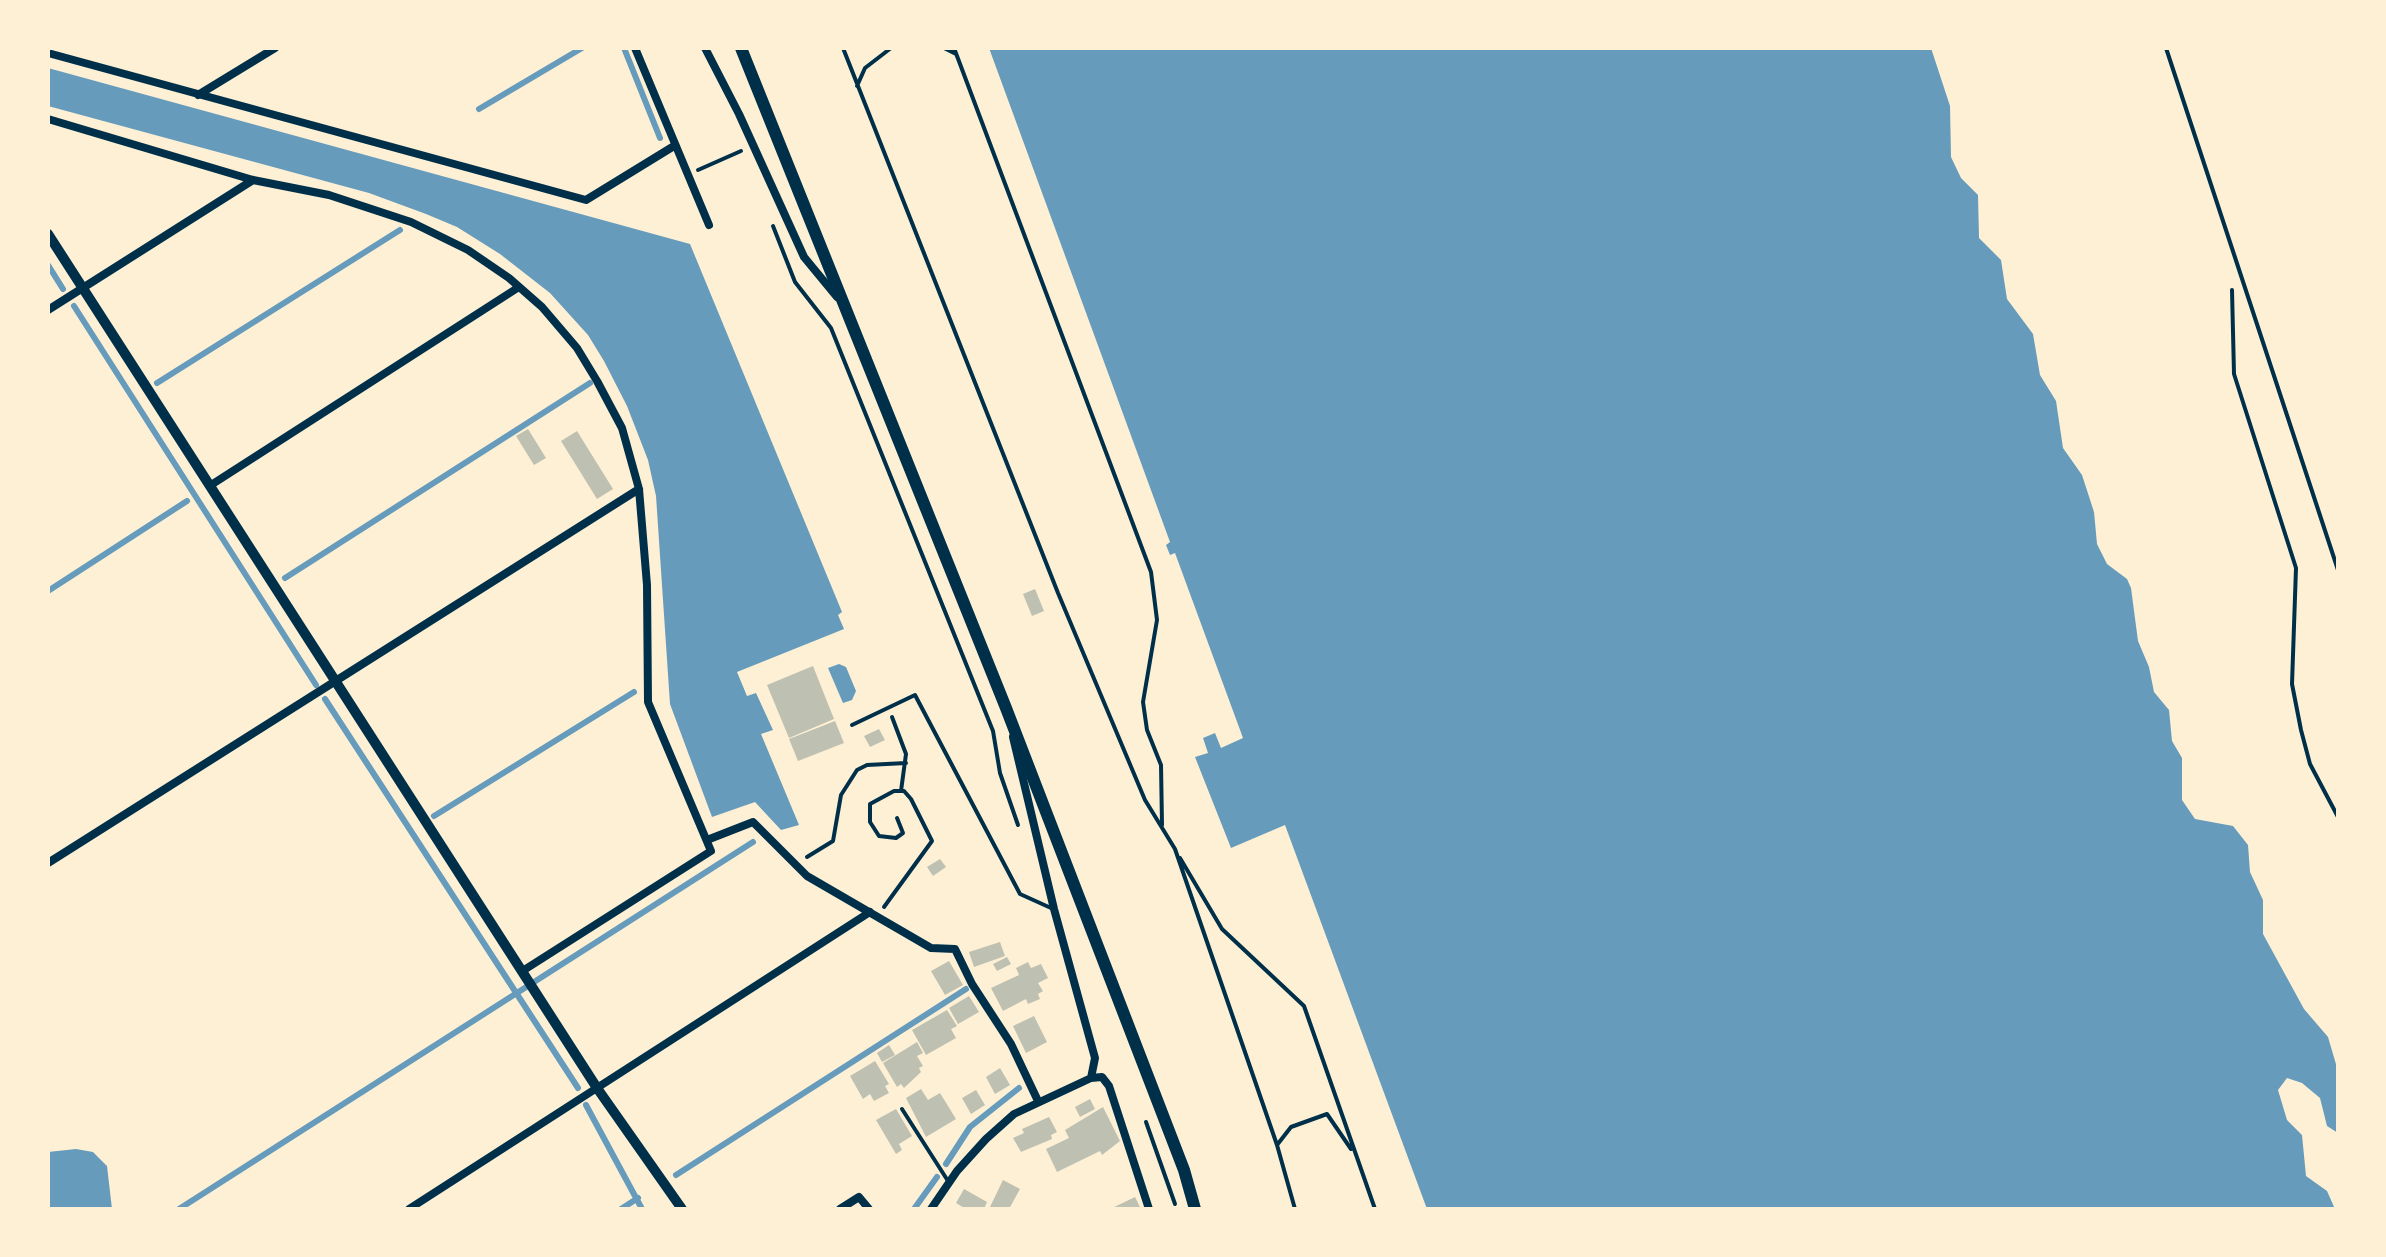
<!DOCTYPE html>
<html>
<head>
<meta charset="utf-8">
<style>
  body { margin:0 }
  #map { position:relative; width:2386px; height:1257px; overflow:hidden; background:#fdf0d5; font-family:Commissioner,sans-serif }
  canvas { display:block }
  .frame { position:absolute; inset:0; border:50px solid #fdf0d5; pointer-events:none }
</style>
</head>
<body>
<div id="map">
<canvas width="2386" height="1257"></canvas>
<div class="frame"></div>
</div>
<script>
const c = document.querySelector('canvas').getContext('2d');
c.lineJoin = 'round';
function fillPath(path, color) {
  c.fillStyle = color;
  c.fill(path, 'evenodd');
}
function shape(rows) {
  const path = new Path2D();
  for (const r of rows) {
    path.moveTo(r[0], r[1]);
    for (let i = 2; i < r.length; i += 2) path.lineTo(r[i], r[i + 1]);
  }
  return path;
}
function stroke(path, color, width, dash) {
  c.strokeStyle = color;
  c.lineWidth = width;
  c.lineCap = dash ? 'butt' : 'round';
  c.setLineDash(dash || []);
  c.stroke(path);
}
const water = shape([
  [989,48,1931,48,1950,106,1951,157,1961,178,1978,195,1979,238,2001,260,2007,299,2033,334,2040,375,2056,401,2063,448,2082,475,2094,512,2097,544,2107,564,2127,579,2131,588,2138,641,2149,667,2154,692,2169,710,2172,741,2182,758,2182,800,2195,819,2233,826,2248,845,2250,872,2263,900,2263,934,2304,1009,2328,1037,2338,1071,2338,1133,2327,1126,2320,1098,2302,1083,2287,1078,2278,1090,2287,1120,2302,1135,2306,1176,2327,1191,2335,1209,1427,1209,1285,825,1231,848,1195,757,1208,753,1203,738,1215,733,1221,748,1243,738,1175,553,1170,555,1166,545,1170,542],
  [48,68,690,244,842,612,838,615,844,629,737,672,747,696,756,693,773,730,761,734,799,825,781,830,755,802,712,817,670,704,656,496,648,460,627,406,604,361,588,335,550,293,500,254,457,227,426,214,369,193,48,106],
  [839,664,846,667,856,691,852,700,843,703,828,668],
  [76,1149,93,1152,107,1166,112,1209,48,1209,48,1152]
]);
const stream = shape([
  [624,48,660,138],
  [479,109,582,48],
  [48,265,63,289],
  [74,306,316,685],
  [157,383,400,230],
  [285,578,590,383],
  [48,591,187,501],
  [325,699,578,1088],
  [434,816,634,692],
  [586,1105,642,1209],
  [946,1164,970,1127,1019,1088],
  [676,1175,966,989],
  [179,1209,753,842],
  [621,1209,638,1198],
  [914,1209,937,1177]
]);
const building = shape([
  [528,429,546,458,534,465,516,436],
  [577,431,613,489,597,499,561,441],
  [1035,589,1044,611,1032,616,1023,594],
  [813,666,834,719,789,738,767,685],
  [835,721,844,743,798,761,789,739],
  [879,729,885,740,870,747,864,736],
  [940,859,946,867,933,876,927,867],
  [1000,942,1005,956,974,967,969,952],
  [1007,957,1011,964,997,971,993,964],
  [949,961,963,985,945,995,931,971],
  [1028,962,1031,968,1041,964,1048,978,1038,983,1043,991,1038,994,1040,999,1028,1004,1026,999,1003,1011,991,988,1019,975,1016,968],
  [969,996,979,1012,958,1024,949,1008],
  [947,1010,957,1026,951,1029,956,1038,926,1055,912,1030],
  [1034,1016,1047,1042,1026,1053,1013,1026],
  [917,1042,923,1053,917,1056,923,1066,919,1068,921,1072,904,1088,901,1084,897,1087,883,1063],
  [889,1045,895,1055,882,1062,877,1053],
  [875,1061,889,1084,885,1086,889,1093,874,1101,870,1094,863,1099,850,1076],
  [1000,1068,1010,1085,995,1094,986,1077],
  [921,1089,928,1100,940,1093,956,1119,926,1137,906,1098],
  [976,1090,985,1105,971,1114,962,1098],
  [1090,1099,1095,1109,1080,1117,1075,1107],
  [1103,1107,1120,1141,1102,1155,1100,1151,1057,1172,1046,1149,1069,1138,1065,1130],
  [896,1109,912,1136,899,1144,902,1150,896,1154,876,1120],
  [1049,1117,1057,1132,1051,1135,1052,1139,1021,1152,1013,1138,1024,1133,1022,1129],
  [1003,1180,1020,1189,1009,1209,989,1209],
  [964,1189,987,1202,984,1209,966,1209,956,1203],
  [1135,1197,1141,1209,1110,1209]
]);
const path = shape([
  [698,170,741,151],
  [773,226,795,282,831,328,993,731,1000,773,1018,825],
  [2232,290,2234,374,2296,568,2292,684,2301,730,2310,764,2338,817],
  [892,717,906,754,901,791],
  [807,857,833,841,841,795,857,770,867,765,906,763],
  [884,907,932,841,911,799,904,791,894,791,870,804,870,822,879,836,896,838,903,833,897,818],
  [1146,1122,1175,1204]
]);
const service = shape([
  [843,48,1058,593,1145,800,1175,849,1277,1145],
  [944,48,956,54],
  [954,48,1151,572,1157,620,1143,702,1147,730,1161,765,1162,825],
  [2166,48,2338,570],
  [857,86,865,68,891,48],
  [852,725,915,695,1020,894,1051,908],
  [1180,858,1222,929,1304,1006,1375,1209],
  [902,1109,948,1181],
  [1295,1209,1277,1145,1291,1127,1327,1114,1351,1149]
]);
const minor = shape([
  [635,48,709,225],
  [705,48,739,114,804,257,837,297],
  [48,53,586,200,674,146],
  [198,95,275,48],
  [48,119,253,180,329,195,411,222,468,250,509,278,542,307,577,348,597,381,622,428,639,489,647,585,648,702,711,851,524,970],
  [48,310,253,180],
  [211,485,519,287],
  [707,840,753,822,807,876,931,948,955,949,972,984,1011,1044,1038,1101],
  [48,863,639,489],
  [1091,1078,1102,1077,1109,1086,1149,1209],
  [409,1209,870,912],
  [840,1209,859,1197,869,1209],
  [931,1209,957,1171,986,1139,1014,1114,1091,1078,1095,1058,1054,909,1013,737]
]);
const tertiary = shape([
  [48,234,597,1088,682,1209]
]);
const primary = shape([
  [741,48,1006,708,1184,1170,1195,1209]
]);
fillPath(water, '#669bbc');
stroke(stream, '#669bbc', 6);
fillPath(building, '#bec0b2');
stroke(path, '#003049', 4);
stroke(service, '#003049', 4);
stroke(minor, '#003049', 8);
stroke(tertiary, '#003049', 10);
stroke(primary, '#003049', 12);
</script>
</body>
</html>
